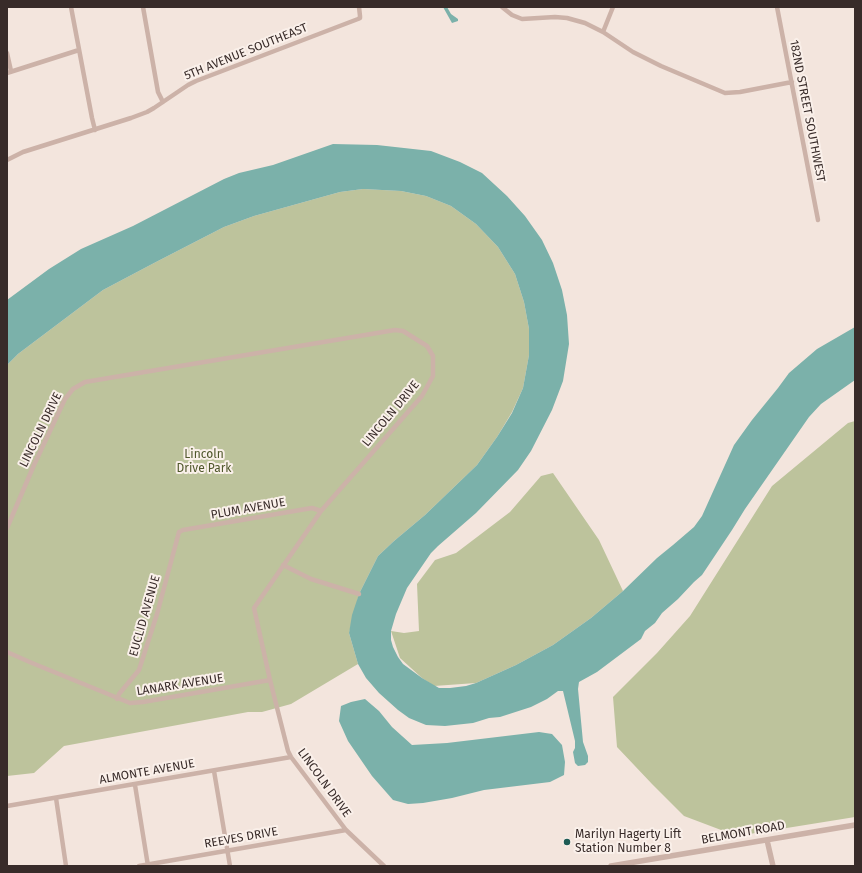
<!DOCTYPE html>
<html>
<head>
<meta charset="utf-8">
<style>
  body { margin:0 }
  #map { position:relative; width:862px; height:873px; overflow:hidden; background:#f3e5dd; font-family:"Fira Sans",sans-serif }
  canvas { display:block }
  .frame { position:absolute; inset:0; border:8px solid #382b29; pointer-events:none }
</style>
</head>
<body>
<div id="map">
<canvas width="862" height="873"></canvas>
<div class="frame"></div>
</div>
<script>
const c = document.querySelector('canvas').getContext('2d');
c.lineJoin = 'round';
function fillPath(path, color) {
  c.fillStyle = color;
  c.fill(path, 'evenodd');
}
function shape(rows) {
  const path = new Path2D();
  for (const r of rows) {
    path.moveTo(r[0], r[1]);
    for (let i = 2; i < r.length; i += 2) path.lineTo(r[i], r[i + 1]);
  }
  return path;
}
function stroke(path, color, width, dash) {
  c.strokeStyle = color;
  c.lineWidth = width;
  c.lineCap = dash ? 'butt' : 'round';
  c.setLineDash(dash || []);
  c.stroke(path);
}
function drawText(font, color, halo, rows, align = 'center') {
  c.font = font + ' "Fira Sans",sans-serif';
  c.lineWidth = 4;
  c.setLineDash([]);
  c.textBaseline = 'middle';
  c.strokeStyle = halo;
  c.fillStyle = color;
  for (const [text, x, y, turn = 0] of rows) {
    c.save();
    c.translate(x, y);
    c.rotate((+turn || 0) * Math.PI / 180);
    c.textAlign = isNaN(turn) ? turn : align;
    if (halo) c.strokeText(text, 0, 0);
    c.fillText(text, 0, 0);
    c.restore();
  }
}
const green = shape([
  [363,189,401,191,426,196,451,206,476,224,498,247,515,274,524,302,529,329,529,355,523,388,512,412,497,437,477,465,425,515,394,541,378,556,359,594,349,633,358,664,291,704,262,712,248,712,64,746,34,773,7,776,7,365,18,354,103,290,156,262,224,227,254,216,340,192],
  [855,421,855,817,737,836,684,816,652,784,617,747,613,697,657,653,690,616,772,486,848,423],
  [553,473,599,540,623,591,591,618,553,645,516,665,476,683,434,686,422,678,400,658,391,631,404,633,419,631,417,584,435,560,456,553,510,512,541,476]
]);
const water = shape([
  [443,7,447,7,451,14,458,19,458,21,452,23],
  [333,144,377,145,431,151,460,162,482,173,507,196,525,216,542,240,553,263,562,290,567,315,569,344,563,381,552,410,531,451,518,470,476,513,438,546,431,553,407,588,396,614,391,631,391,640,393,647,398,657,403,664,422,678,439,688,450,688,466,686,476,683,516,665,553,645,591,618,623,591,657,558,673,545,694,527,702,516,734,445,752,420,778,388,789,373,817,349,855,327,855,380,821,404,809,417,745,509,732,530,702,575,694,582,678,599,662,613,655,623,645,631,641,639,597,672,579,682,578,689,583,742,588,756,588,762,585,765,578,766,575,763,573,752,575,748,575,741,563,691,558,691,547,699,531,707,500,717,489,718,473,723,445,726,426,725,409,718,398,710,379,693,366,678,358,664,349,633,352,615,359,594,378,556,394,541,425,515,477,465,497,437,512,413,523,388,529,355,529,329,524,302,515,274,498,247,476,224,451,206,426,196,401,191,363,189,340,192,254,216,224,227,156,262,103,290,18,354,7,365,7,300,49,269,81,249,133,226,224,179,239,173,273,165],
  [365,699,379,711,392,727,412,745,447,743,539,732,552,734,562,745,565,762,564,775,550,782,484,790,452,798,423,803,408,804,393,800,372,776,348,741,339,721,341,706,351,702]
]);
const minor = shape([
  [71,7,92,118,95,130],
  [143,7,158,92,163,102],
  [502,7,512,15,522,19,555,17,567,18,585,23,603,32,633,52,661,66,725,93,740,92,792,82],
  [777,7,818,220],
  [603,32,613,7],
  [7,53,11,71],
  [7,73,79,50],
  [7,160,23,152,131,118,147,112,154,108,188,85,196,81,358,19,360,18,360,16,359,7],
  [7,528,34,465,65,399,73,389,85,382,395,330,403,331,427,346,433,356,433,376,422,396,321,511,254,608,270,680,288,751,291,757,346,830,384,866],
  [283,565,311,579,359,594],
  [7,652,32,663,130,703,143,702,270,680],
  [117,699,119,694,139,670,157,614,179,532,183,530,312,508,321,511],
  [214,771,230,866],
  [135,785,148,866],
  [56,798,66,866],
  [7,806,291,757],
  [139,866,346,830]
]);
const tertiary = shape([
  [767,840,773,866],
  [611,866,855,825]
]);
const markers = [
  [567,842,4,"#1d5b54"]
];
const streetNames = [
  ["5TH AVENUE SOUTHEAST",246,52,-22],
  ["182ND STREET SOUTHWEST",807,111,79],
  ["LINCOLN DRIVE",391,414,-50],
  ["LINCOLN DRIVE",41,430,-64],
  ["PLUM AVENUE",248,509,-10],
  ["EUCLID AVENUE",145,616,-74],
  ["LANARK AVENUE",180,685,-9],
  ["ALMONTE AVENUE",147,772,-10],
  ["LINCOLN DRIVE",324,783,54],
  ["BELMONT ROAD",743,833,-10],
  ["REEVES DRIVE",241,838,-10]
];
const parkNames = [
  ["Lincoln",204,455],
  ["Drive Park",204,469]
];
const poiNames = [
  ["Marilyn Hagerty Lift",575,835],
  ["Station Number 8",575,849]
];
fillPath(green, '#bdc39c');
fillPath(water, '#7bb1aa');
stroke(minor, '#ccb2a8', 4.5);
stroke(tertiary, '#ccb2a8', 5.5);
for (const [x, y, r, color] of markers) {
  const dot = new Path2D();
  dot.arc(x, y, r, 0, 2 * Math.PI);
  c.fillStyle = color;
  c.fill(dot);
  stroke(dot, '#faf0ea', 1.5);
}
drawText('12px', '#382b29', '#faf0ea', streetNames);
drawText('12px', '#4f572b', '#faf0ea', parkNames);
drawText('12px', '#382b29', '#faf0ea', poiNames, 'left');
</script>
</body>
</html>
